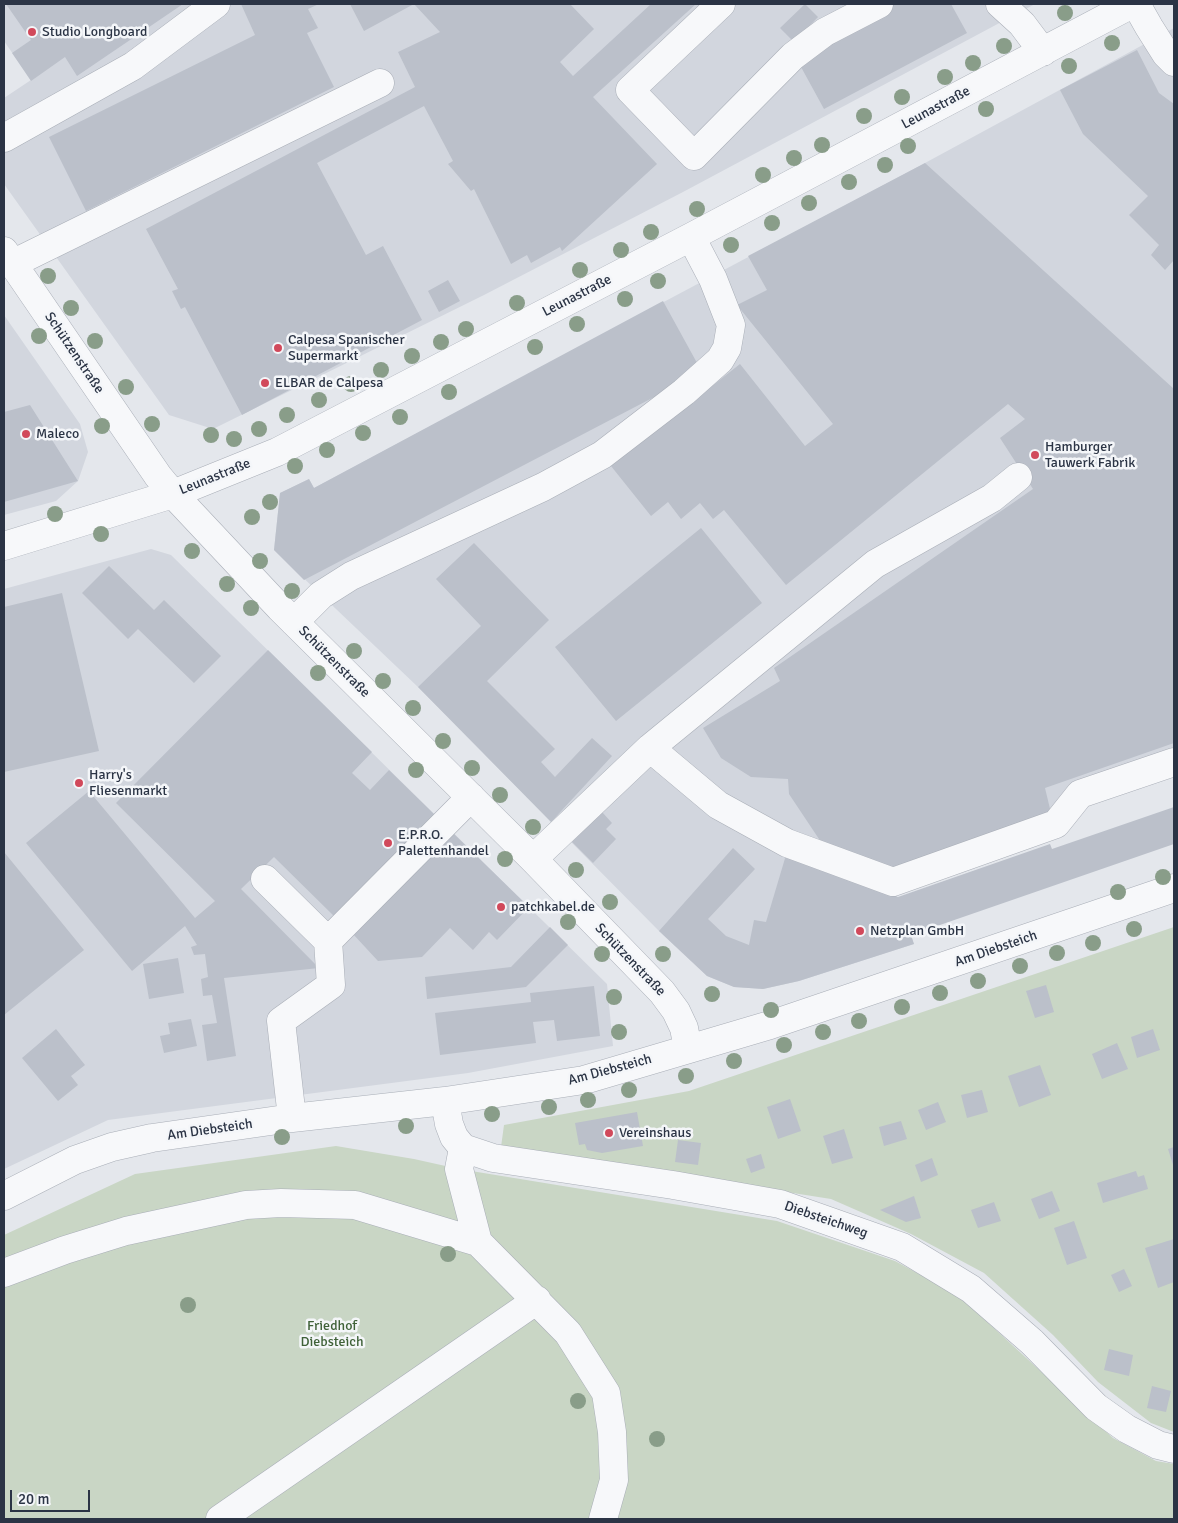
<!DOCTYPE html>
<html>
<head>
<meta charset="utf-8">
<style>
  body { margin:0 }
  #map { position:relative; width:1178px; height:1523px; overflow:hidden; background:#e4e7ec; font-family:Signika,sans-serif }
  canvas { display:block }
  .frame { position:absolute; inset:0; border:5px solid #2b3445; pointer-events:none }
  .scale { position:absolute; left:10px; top:1490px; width:80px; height:22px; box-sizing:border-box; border:2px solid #2b3445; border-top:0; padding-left:6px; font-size:15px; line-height:18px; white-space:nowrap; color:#2b3445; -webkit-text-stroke:4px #f4f6f9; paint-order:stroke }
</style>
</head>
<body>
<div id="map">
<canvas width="1178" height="1523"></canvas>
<div class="frame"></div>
<div class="scale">20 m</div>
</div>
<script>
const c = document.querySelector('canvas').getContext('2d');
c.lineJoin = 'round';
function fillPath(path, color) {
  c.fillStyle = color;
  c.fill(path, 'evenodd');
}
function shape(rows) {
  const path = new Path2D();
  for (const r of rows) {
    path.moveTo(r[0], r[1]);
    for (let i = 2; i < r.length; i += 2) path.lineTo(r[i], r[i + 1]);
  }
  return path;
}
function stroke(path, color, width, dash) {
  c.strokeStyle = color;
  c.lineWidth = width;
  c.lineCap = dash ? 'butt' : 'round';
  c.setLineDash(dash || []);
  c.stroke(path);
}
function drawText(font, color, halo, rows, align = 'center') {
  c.font = font + ' Signika,sans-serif';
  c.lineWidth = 5;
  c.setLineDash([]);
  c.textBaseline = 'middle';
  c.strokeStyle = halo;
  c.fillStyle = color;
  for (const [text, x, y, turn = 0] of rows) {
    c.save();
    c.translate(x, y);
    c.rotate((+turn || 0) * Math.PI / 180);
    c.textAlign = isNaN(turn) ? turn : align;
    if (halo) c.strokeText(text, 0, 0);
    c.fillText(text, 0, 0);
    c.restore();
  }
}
const built = shape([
  [4,4,1035,4,683,192,484,295,213,429,169,415,4,184,4,98,31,80,4,41],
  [1174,28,1174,773,1093,800,1059,838,1051,813,887,869,914,944,799,981,763,989,734,987,707,976,659,931,418,687,274,550,280,493,309,479,314,488,925,163],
  [4,315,80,424,88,452,78,481,56,501,4,515],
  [151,549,171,555,607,984,613,1046,468,1073,108,1120,4,1169,4,589]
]);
const green = shape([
  [1174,927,1174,1432,1151,1423,1098,1382,1053,1335,984,1273,911,1234,831,1199,501,1147,504,1125,689,1091],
  [336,1146,414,1159,459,1169,777,1221,895,1261,958,1295,1113,1438,1156,1461,1174,1464,1174,1519,4,1519,4,1235,135,1174]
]);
const building = shape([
  [6,4,183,4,77,76,65,57,31,81,12,53,31,40],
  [241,4,319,4,308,9,318,28,307,33,334,87,86,211,49,137,255,35],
  [350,4,570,4,594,29,560,62,573,76,651,4,696,4,593,97,657,164,562,251,560,247,531,263,527,255,511,264,474,189,471,191,448,164,453,161,424,106,317,163,366,255,383,246,422,320,242,415,185,307,181,309,172,291,178,289,146,229,415,87,398,52,440,32,414,4,364,31],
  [805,4,818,17,794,42,780,28],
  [894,4,951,4,967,33,824,109,795,56],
  [1137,50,1159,93,1174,104,1174,260,1165,270,1151,255,1159,245,1129,215,1148,196,1083,134,1060,90],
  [925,163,1174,389,1174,743,1045,788,1051,813,887,869,823,845,789,794,788,779,751,777,721,758,703,728,780,681,774,668,1033,489,1000,438,1025,419,1008,404,786,585,724,510,713,519,700,503,681,519,668,502,651,516,611,466,740,364,805,446,833,424,737,305,767,290,748,256],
  [448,280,460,301,439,312,428,291],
  [663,301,702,372,304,580,274,550,280,493,309,479,314,488],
  [30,405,78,481,4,502,4,412],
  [701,528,762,603,616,721,555,647],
  [474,543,549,620,487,681,555,749,541,762,555,777,592,738,612,756,551,822,418,687,481,626,436,579],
  [109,566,154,610,164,600,221,656,194,683,138,629,128,639,82,593],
  [62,593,99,751,4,772,4,607],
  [268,650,372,752,352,773,370,790,389,770,436,816,337,919,274,857,241,889,319,968,224,978,236,1056,207,1061,202,1025,217,1023,212,995,203,996,201,979,208,977,205,954,194,955,191,947,197,945,185,926,132,971,26,843,89,791,195,918,215,901,116,803],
  [1174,807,1174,844,911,935,914,944,799,981,763,989,734,987,707,976,659,931,733,848,755,869,708,919,726,936,749,945,754,920,766,922,786,855,898,897,1050,844,1052,849],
  [602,812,612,823,606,829,616,839,593,863,572,842],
  [452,832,529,907,497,940,489,932,473,950,450,928,422,957,378,961,353,934],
  [4,852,84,950,4,1015],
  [550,927,568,945,526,987,427,999,425,977,511,967],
  [178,958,184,993,149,999,143,964],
  [1046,985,1054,1012,1035,1018,1026,991],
  [594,986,600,1036,557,1041,554,1020,533,1022,536,1043,440,1055,435,1013,531,1002,530,993],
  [191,1019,197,1046,164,1053,160,1036,170,1034,168,1023],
  [56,1029,85,1065,71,1076,78,1085,58,1101,22,1058],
  [1153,1029,1160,1050,1137,1058,1131,1037],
  [1117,1043,1128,1069,1102,1079,1092,1054],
  [1040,1065,1051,1095,1019,1107,1008,1076],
  [982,1090,988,1112,967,1118,961,1095],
  [790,1099,801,1131,778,1139,767,1107],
  [938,1102,946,1122,926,1130,918,1110],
  [637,1112,643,1146,602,1153,587,1150,585,1144,579,1145,575,1123],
  [901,1121,907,1139,884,1146,879,1127],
  [844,1129,853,1158,832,1164,823,1136],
  [678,1140,701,1143,698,1165,675,1162],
  [1174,1147,1174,1168,1168,1149],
  [761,1154,765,1168,751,1173,746,1159],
  [932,1158,938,1175,921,1182,915,1165],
  [1136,1171,1138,1177,1144,1175,1148,1189,1103,1203,1097,1183],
  [1052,1191,1060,1211,1039,1219,1031,1199],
  [914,1196,921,1218,906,1222,880,1210],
  [994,1202,1001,1221,978,1228,971,1210],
  [1074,1221,1087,1258,1067,1265,1054,1228],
  [1174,1239,1174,1282,1158,1288,1145,1248],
  [1124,1269,1132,1286,1119,1292,1111,1275],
  [1109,1349,1133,1355,1129,1376,1104,1370],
  [1152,1386,1171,1391,1166,1412,1147,1408]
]);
const minor = shape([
  [721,4,630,90,694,156,793,56,825,32,879,4],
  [1000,4,1022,24,1043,52],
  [1136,4,1149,27,1166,54,1174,62],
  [4,138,133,66,216,4],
  [4,251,158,476,173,494,280,608,533,859,662,992,676,1011,684,1028,688,1049],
  [12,264,380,83],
  [4,546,173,494,277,452,691,237,1132,4],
  [294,622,321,595,351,576,543,487,602,455,684,392,720,360,727,348,731,325,713,279,691,237],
  [650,748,718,805,787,843,893,882,1056,824,1080,794,1174,762],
  [533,859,650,748,875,564,992,498,1018,477],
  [265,879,328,941],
  [445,1101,449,1124,454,1137,463,1148,493,1158,673,1185,780,1204,902,1247,971,1289,1032,1342,1096,1407,1127,1429,1158,1445,1174,1449],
  [292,1118,281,1021,331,985,328,941,471,797],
  [463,1148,459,1169,478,1242],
  [4,1196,75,1160,112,1147,152,1138,292,1118,445,1101,584,1080,770,1025,1174,888],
  [4,1273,65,1250,126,1231,246,1205,281,1203,355,1205,478,1242,568,1333,606,1393,612,1432,614,1480,603,1519],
  [220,1519,537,1300]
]);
const trees = [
  [1065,13],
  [1112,43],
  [1004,46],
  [973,63],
  [1069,66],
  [945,77],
  [902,97],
  [986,109],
  [864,116],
  [822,145],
  [908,146],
  [794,158],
  [885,165],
  [763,175],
  [849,182],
  [809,203],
  [697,209],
  [772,223],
  [651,232],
  [731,245],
  [621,250],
  [580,270],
  [48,276],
  [658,281],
  [625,299],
  [517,303],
  [71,308],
  [577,324],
  [466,329],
  [39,336],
  [95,341],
  [441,342],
  [535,347],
  [412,356],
  [381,370],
  [351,384],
  [126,387],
  [449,392],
  [319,400],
  [287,415],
  [400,417],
  [152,424],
  [102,426],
  [259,429],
  [363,433],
  [211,435],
  [234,439],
  [327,450],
  [295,466],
  [270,502],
  [55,514],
  [252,517],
  [101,534],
  [192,551],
  [260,561],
  [227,584],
  [292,591],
  [251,608],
  [354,651],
  [318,673],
  [383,681],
  [413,708],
  [443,741],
  [472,768],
  [416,770],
  [500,795],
  [533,827],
  [505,859],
  [576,870],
  [1163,877],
  [1118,892],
  [610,902],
  [568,922],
  [1134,929],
  [1093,943],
  [1057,953],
  [602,954],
  [663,954],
  [1020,966],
  [978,981],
  [940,993],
  [712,994],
  [614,997],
  [902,1007],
  [771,1010],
  [859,1021],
  [619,1032],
  [823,1032],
  [784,1045],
  [734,1061],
  [686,1076],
  [629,1090],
  [588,1100],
  [549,1107],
  [492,1114],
  [406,1126],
  [282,1137],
  [448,1254],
  [188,1305],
  [578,1401],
  [657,1439]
];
const markers = [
  [32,32,5,"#d1495b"],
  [278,348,5,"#d1495b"],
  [265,383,5,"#d1495b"],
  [26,434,5,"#d1495b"],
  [1035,455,5,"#d1495b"],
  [79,783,5,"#d1495b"],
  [388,843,5,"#d1495b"],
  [501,907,5,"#d1495b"],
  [860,931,5,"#d1495b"],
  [609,1133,5,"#d1495b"]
];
const poiNames = [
  ["Studio Longboard",42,32],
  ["Calpesa Spanischer",288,340],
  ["Supermarkt",288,356],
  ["ELBAR de Calpesa",275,383],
  ["Maleco",36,434],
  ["Hamburger",1045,447],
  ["Tauwerk Fabrik",1045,463],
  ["Harry's",89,775],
  ["Fliesenmarkt",89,791],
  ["E.P.R.O.",398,835],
  ["Palettenhandel",398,851],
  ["patchkabel.de",511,907],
  ["Netzplan GmbH",870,931],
  ["Vereinshaus",619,1133]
];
const streetNames = [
  ["Leunastraße",936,108,-28],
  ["Leunastraße",577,296,-27],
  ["Schützenstraße",74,353,56],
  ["Leunastraße",215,477,-22],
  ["Schützenstraße",334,662,45],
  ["Am Diebsteich",996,949,-19],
  ["Schützenstraße",630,960,46],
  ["Am Diebsteich",610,1070,-15],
  ["Am Diebsteich",210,1130,-8],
  ["Diebsteichweg",826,1220,19]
];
const parkNames = [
  ["Friedhof",332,1326],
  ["Diebsteich",332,1342]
];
fillPath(built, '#d2d6de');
fillPath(green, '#c9d6c5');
fillPath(building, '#bbc0ca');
stroke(minor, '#a9aeb7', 29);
stroke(minor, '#f7f8fa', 28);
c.fillStyle = '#899d89';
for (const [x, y] of trees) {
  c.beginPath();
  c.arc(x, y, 8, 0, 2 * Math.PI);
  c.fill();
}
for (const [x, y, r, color] of markers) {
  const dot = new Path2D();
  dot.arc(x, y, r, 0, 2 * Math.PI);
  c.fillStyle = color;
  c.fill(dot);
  stroke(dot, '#f4f6f9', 2);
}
drawText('14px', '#2b3445', '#f4f6f9', poiNames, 'left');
drawText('14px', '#2b3445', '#f4f6f9', streetNames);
drawText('14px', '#3f6138', '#f4f6f9', parkNames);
</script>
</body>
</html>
